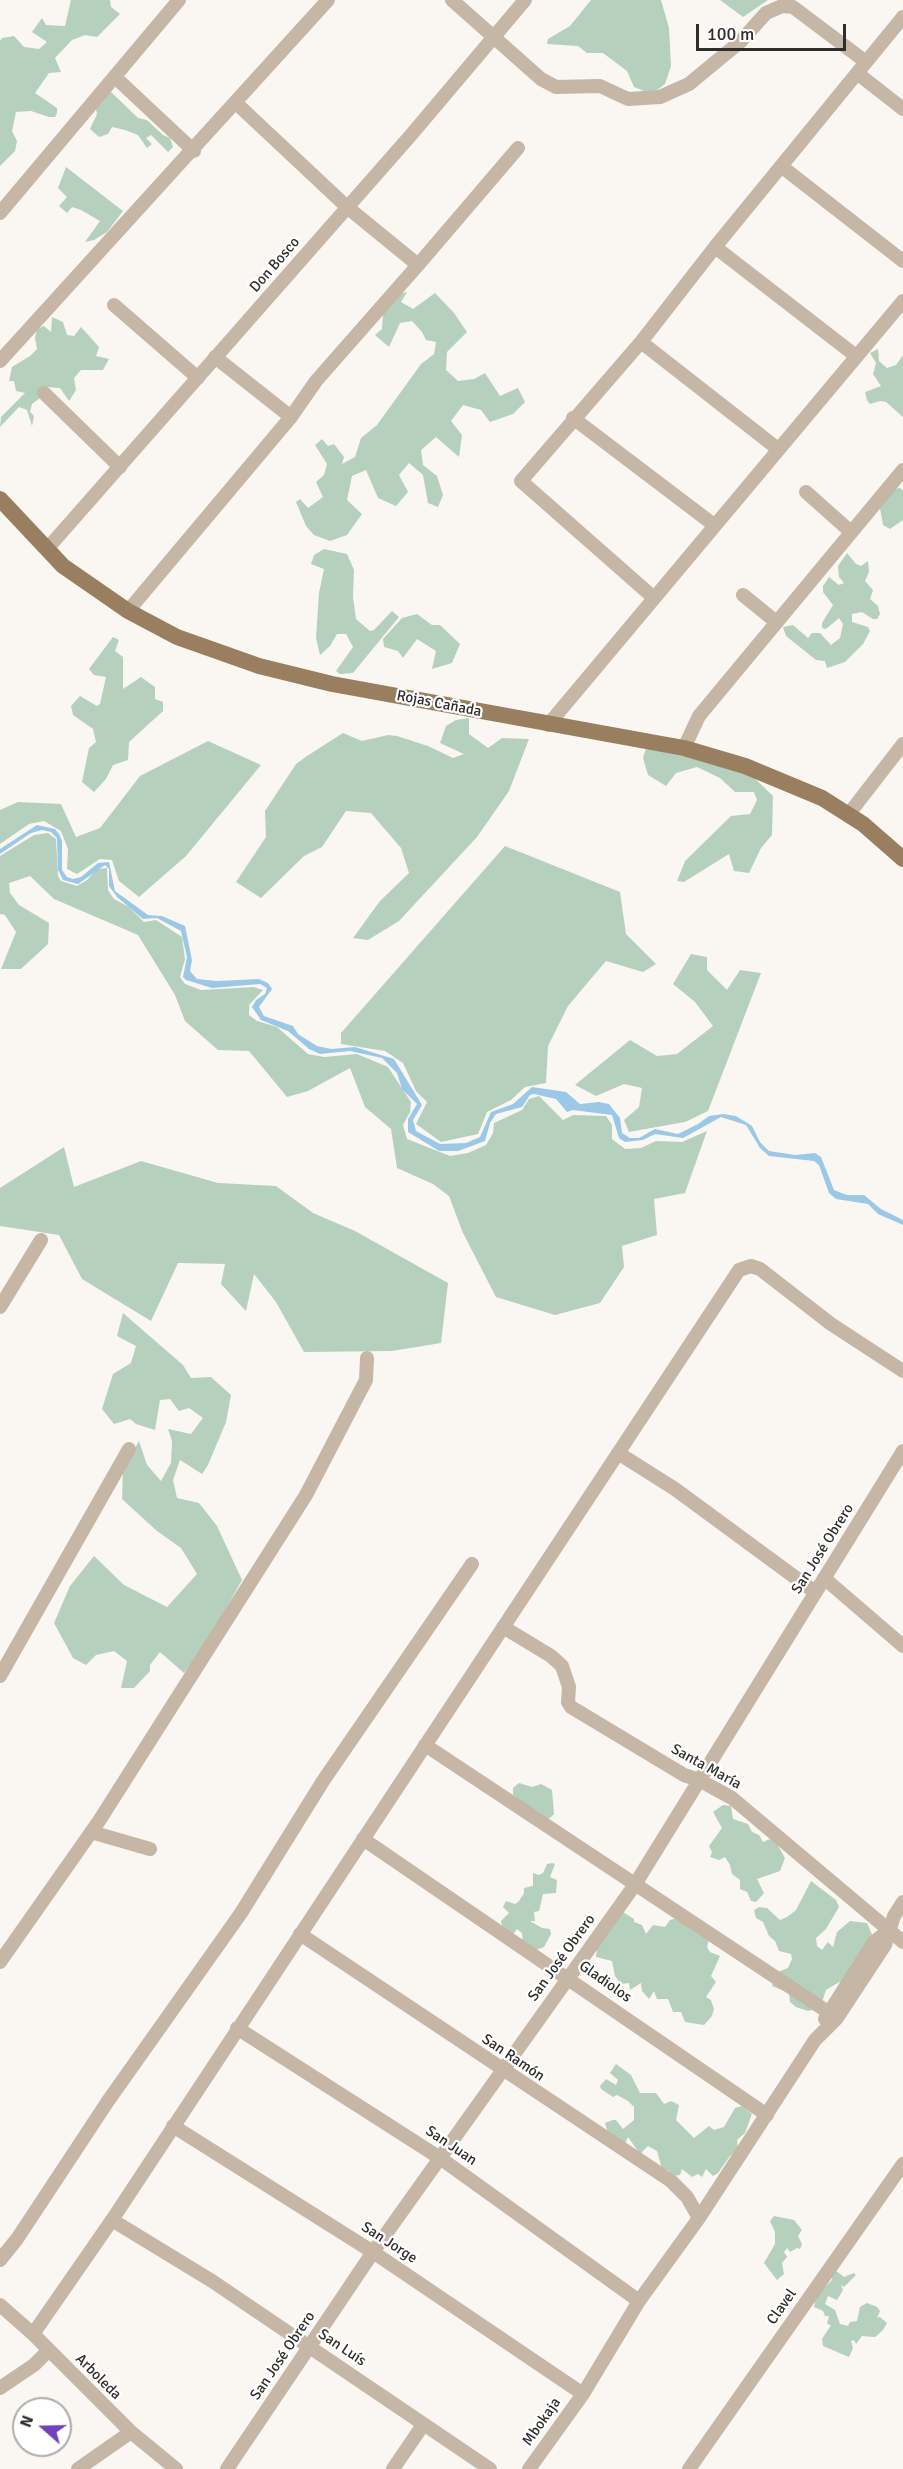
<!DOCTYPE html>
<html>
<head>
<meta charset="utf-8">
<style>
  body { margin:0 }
  #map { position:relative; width:903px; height:2469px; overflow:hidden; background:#faf7f2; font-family:Signika,sans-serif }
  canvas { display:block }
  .north { position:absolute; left:12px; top:2397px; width:60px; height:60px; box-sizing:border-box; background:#fff; border:2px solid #ababaa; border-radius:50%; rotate:290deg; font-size:16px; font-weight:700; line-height:24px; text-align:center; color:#2e2d2b }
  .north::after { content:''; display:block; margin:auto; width:21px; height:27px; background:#7341b9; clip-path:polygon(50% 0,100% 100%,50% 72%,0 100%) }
  .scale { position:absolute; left:696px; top:24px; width:150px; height:27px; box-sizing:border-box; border:3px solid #2e2d2b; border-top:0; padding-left:8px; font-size:18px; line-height:21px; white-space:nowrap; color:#2e2d2b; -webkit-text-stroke:4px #fff; paint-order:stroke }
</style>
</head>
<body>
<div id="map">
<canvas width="903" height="2469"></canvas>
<div class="north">N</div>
<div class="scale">100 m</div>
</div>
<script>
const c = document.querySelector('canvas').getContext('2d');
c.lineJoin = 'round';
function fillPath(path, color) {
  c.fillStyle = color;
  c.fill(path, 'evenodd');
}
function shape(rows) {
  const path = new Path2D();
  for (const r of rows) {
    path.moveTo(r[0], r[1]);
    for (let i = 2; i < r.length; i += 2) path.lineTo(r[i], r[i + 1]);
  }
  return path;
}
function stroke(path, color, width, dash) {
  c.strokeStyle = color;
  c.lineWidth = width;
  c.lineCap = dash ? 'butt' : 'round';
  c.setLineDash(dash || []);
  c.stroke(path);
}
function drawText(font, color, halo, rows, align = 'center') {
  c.font = font + ' Signika,sans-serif';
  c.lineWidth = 4.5;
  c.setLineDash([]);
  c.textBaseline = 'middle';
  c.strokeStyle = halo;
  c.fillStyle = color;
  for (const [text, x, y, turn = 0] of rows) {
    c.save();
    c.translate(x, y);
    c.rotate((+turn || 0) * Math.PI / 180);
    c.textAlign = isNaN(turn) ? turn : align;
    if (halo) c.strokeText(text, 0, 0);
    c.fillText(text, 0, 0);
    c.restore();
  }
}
const green = shape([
  [71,0,110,0,111,7,120,14,97,37,85,35,72,40,55,58,61,72,49,73,35,93,57,108,57,113,55,117,49,117,31,111,16,112,12,131,17,141,15,151,0,166,0,41,2,38,14,36,24,47,39,49,47,42,32,32,42,18,46,25,65,26],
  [591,0,661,0,669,28,671,66,665,84,656,91,644,91,634,87,627,71,603,53,587,53,578,46,547,44,548,39,570,26],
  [720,0,768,0,743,17],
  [110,91,138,118,147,120,163,135,170,138,173,147,168,152,151,135,146,138,152,144,147,148,138,135,125,130,112,127,108,134,99,137,90,129,97,114,95,103],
  [66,167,123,211,107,232,94,240,85,242,100,221,81,210,72,207,67,213,59,206,67,197,58,188],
  [407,292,401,302,413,309,435,293,454,313,467,332,447,352,446,370,458,381,474,379,485,373,500,396,518,388,525,402,513,414,490,422,481,410,463,405,451,421,462,435,459,457,436,437,421,450,423,465,437,476,443,495,438,507,428,503,423,475,409,463,399,475,408,492,396,506,378,498,366,470,352,476,347,500,362,514,347,535,330,541,314,535,306,526,296,502,300,499,308,508,323,497,316,482,324,475,327,464,315,445,322,439,328,446,334,444,344,457,342,464,355,457,361,438,377,425,421,364,434,354,436,342,426,340,422,332,412,321,400,323,389,347,375,335,382,329,383,313,397,294],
  [52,317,63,322,67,335,74,336,81,327,99,347,96,356,109,359,103,370,81,370,74,378,76,390,69,401,60,388,44,387,44,395,32,404,30,412,34,416,32,426,27,410,19,407,0,427,1,417,25,393,16,391,14,381,9,381,12,367,30,356,37,349,35,338,37,329,44,326,51,332],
  [878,349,879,361,887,368,896,365,903,355,903,417,886,402,880,401,870,404,867,400,865,392,881,386,873,374,876,363,870,353],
  [900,488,903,490,903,520,890,529,883,525,880,508,894,489],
  [324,549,347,554,354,570,353,597,356,619,370,631,374,630,392,611,399,617,353,673,340,674,336,671,353,647,346,634,337,634,330,646,320,655,316,638,319,593,324,569,311,564,314,555],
  [847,553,856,564,861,566,868,561,869,572,865,581,873,590,870,599,878,606,880,614,877,619,873,619,862,612,852,614,852,622,868,627,870,631,863,644,845,662,827,668,825,661,816,660,786,636,783,627,793,625,808,638,812,633,820,633,831,645,840,638,843,624,839,618,826,629,822,628,822,623,833,605,823,592,823,586,829,577,839,585,844,583,839,577,838,566],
  [417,614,432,625,440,625,460,644,452,663,432,669,436,651,417,639,403,658,398,651,384,647,383,639,402,618],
  [113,637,119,640,115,651,123,657,123,689,141,677,155,687,155,699,163,702,163,711,129,742,128,760,113,765,106,779,94,792,82,782,89,748,96,742,93,729,73,715,71,706,80,696,97,706,100,704,106,677,94,675,89,669],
  [469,718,469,734,488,748,502,738,529,739,509,791,477,837,399,921,368,940,353,938,380,901,409,873,401,848,371,813,346,811,322,847,304,856,261,898,236,882,266,837,265,811,296,764,307,756,343,733,362,741,388,735,397,736,428,746,453,758,464,754,440,743,446,726,456,720],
  [208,741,261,765,186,856,139,897,119,881,112,860,100,859,77,874,67,869,68,849,61,831,44,821,29,824,0,844,0,810,18,802,61,804,76,837,100,828,140,776],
  [646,748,689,753,746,770,773,796,772,835,761,848,749,873,734,871,729,854,684,882,677,881,685,861,731,816,750,814,757,800,754,792,735,792,720,778,697,767,676,773,666,786,648,775,643,758],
  [48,833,56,839,58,876,61,881,77,886,87,880,97,869,107,868,108,890,114,899,129,907,144,922,156,920,182,937,185,959,180,977,185,984,201,990,254,987,263,990,249,1005,249,1015,257,1021,277,1027,308,1054,324,1057,357,1054,388,1067,411,1102,410,1112,403,1125,407,1139,450,1156,468,1153,486,1145,493,1133,494,1123,522,1110,529,1099,539,1096,563,1120,573,1115,606,1116,612,1125,612,1139,625,1149,641,1148,656,1141,682,1142,707,1131,685,1193,654,1199,657,1235,622,1246,624,1267,600,1303,555,1315,496,1297,463,1233,449,1196,433,1184,397,1168,391,1129,365,1107,350,1068,308,1091,287,1097,249,1051,218,1050,185,1021,175,995,138,935,54,899,30,876,9,883,10,893,19,905,49,923,48,944,21,969,1,969,16,932,5,915,0,914,0,856,34,835],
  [505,846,620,892,626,934,656,964,643,972,606,961,568,1006,548,1046,546,1083,525,1087,511,1100,487,1112,478,1134,441,1142,416,1124,427,1102,416,1091,403,1063,385,1051,341,1044,341,1033],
  [691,954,707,957,707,970,727,990,740,970,761,973,708,1111,685,1122,629,1132,624,1120,639,1107,642,1088,624,1084,596,1096,575,1085,630,1040,657,1056,677,1054,713,1026,695,1002,673,984],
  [64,1147,74,1187,141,1161,218,1183,276,1186,313,1213,355,1231,448,1283,441,1343,392,1351,304,1352,276,1302,254,1274,246,1311,221,1284,225,1264,178,1263,151,1321,82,1279,59,1235,0,1226,0,1188],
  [123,1313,183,1365,191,1378,211,1377,231,1395,226,1422,208,1465,202,1474,180,1460,173,1480,177,1498,199,1503,217,1526,242,1580,204,1648,184,1673,160,1652,150,1665,150,1671,134,1688,121,1688,127,1661,114,1651,96,1655,86,1665,73,1658,54,1623,70,1586,94,1556,124,1585,167,1607,197,1574,181,1548,157,1531,122,1499,123,1469,139,1441,147,1465,161,1481,171,1463,172,1441,168,1429,191,1434,203,1418,189,1408,179,1411,170,1399,160,1400,155,1430,136,1424,130,1419,114,1424,102,1409,113,1374,131,1363,136,1346,117,1336],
  [519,1783,532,1787,541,1784,552,1790,554,1814,550,1818,546,1819,513,1795,513,1788],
  [723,1805,731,1806,733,1819,748,1824,752,1832,759,1835,763,1842,770,1839,776,1842,785,1858,780,1871,757,1879,764,1893,756,1902,751,1901,747,1892,740,1889,740,1880,732,1874,730,1865,725,1857,719,1860,710,1857,712,1852,709,1846,722,1828,713,1812],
  [552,1863,555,1864,550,1877,557,1880,556,1893,543,1894,539,1911,534,1912,535,1921,530,1921,542,1928,550,1929,551,1934,544,1947,534,1951,523,1943,522,1933,517,1929,509,1940,502,1926,501,1921,509,1913,503,1907,506,1901,515,1904,519,1901,524,1893,524,1888,533,1886,533,1873,539,1875,543,1873,547,1864],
  [811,1881,836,1900,839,1907,826,1929,816,1938,817,1946,822,1950,828,1942,833,1947,837,1932,850,1921,867,1923,873,1937,846,1978,826,1990,820,2008,808,2011,796,2007,790,2002,789,1993,772,1986,775,1973,788,1968,792,1959,791,1954,779,1951,775,1941,769,1936,763,1922,756,1918,754,1910,759,1907,767,1908,780,1920,787,1917,796,1910],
  [623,1912,634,1919,634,1922,642,1925,646,1934,653,1925,665,1927,670,1920,680,1917,709,1940,707,1947,710,1952,720,1956,711,1976,716,1982,706,1997,711,2000,714,2009,712,2016,704,2025,685,2022,681,2012,673,2012,668,1999,657,1999,654,1991,649,1999,642,1991,641,1983,630,1990,629,1983,621,1984,615,1976,612,1961,596,1957,597,1948],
  [616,2064,631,2075,640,2093,656,2093,664,2104,671,2101,679,2105,676,2120,694,2138,709,2126,714,2130,724,2127,735,2108,742,2106,752,2114,745,2133,737,2140,738,2150,730,2156,718,2173,713,2176,706,2169,702,2177,698,2174,692,2177,682,2169,680,2175,673,2176,668,2170,662,2169,657,2151,648,2146,640,2154,628,2137,625,2144,607,2130,605,2123,613,2120,616,2120,623,2129,634,2120,634,2107,628,2101,617,2095,613,2097,601,2089,600,2086,606,2079,616,2085,618,2080,610,2073],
  [774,2216,794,2220,802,2230,798,2236,802,2244,800,2249,797,2248,790,2252,787,2248,784,2252,787,2257,782,2263,784,2274,777,2280,764,2263,775,2244,775,2232,770,2221],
  [835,2270,844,2277,854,2273,856,2275,844,2287,841,2285,843,2290,837,2300,828,2296,825,2304,835,2310,840,2324,848,2326,850,2322,857,2321,860,2307,867,2303,877,2307,880,2311,877,2318,880,2317,887,2323,883,2330,875,2337,862,2336,856,2344,854,2340,851,2341,853,2348,849,2357,823,2346,822,2339,831,2325,827,2324,829,2316,825,2316,823,2311,814,2307,816,2296,832,2280,831,2274]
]);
const water = shape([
  [37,825,55,829,59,834,62,841,62,870,67,877,73,879,81,877,98,863,109,862,115,891,148,915,162,916,185,926,192,960,190,971,197,979,217,981,259,979,268,983,272,989,259,1007,264,1016,293,1026,298,1034,317,1046,331,1049,355,1047,394,1059,422,1105,413,1120,416,1131,440,1144,466,1143,480,1137,491,1112,513,1104,532,1087,566,1092,580,1104,599,1102,609,1104,620,1118,622,1133,630,1138,639,1138,655,1129,678,1134,698,1124,709,1116,723,1114,736,1116,752,1126,760,1142,769,1151,795,1155,815,1153,821,1157,834,1190,847,1195,864,1195,881,1209,903,1220,903,1225,878,1214,868,1204,836,1199,829,1193,819,1165,814,1161,769,1156,760,1148,746,1125,721,1117,683,1138,655,1134,643,1140,625,1142,619,1138,612,1115,573,1110,567,1112,556,1099,534,1094,530,1095,522,1107,496,1114,490,1123,485,1141,458,1151,439,1151,408,1132,408,1119,417,1104,402,1089,397,1073,382,1058,350,1051,320,1054,309,1049,288,1031,261,1020,252,1007,256,1000,265,994,267,988,260,984,212,988,186,980,183,977,187,957,181,931,157,918,143,919,117,897,109,886,109,869,105,865,78,884,63,880,58,870,57,838,51,832,42,830,31,833,0,854,0,849]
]);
const minor = shape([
  [452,0,541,79,556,87,600,86,628,99,660,97,689,84,741,41,766,13,782,6,793,7,866,62],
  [857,73,903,109],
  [115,77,194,151],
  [781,166,903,261],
  [0,213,179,0],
  [715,247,856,356],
  [418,265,518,148],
  [114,305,198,378],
  [641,342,778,449],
  [215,357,291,417],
  [0,361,328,0],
  [44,393,120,467],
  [573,418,714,525],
  [806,492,851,532],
  [47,549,411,135,525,0],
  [743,595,775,621],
  [654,598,521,481,641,342,715,247,903,17],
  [128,611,291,417,316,381,418,265,347,207,236,103],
  [548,725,903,301],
  [684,748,699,716,903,470],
  [848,815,903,744],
  [0,1307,41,1240],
  [618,1453,675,1489,815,1592],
  [824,1578,903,1646],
  [503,1627,551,1656,562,1666,569,1687,568,1702,571,1707,684,1775,699,1780,732,1798,903,1942],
  [0,1676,129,1449],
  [425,1745,837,2018],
  [91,1832,150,1849],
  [363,1839,767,2115],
  [300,1934,671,2181,687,2197,699,2218],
  [0,1962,99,1821,306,1495,366,1380,367,1358],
  [825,2019,874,1942,888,1931],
  [237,2028,440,2158,639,2301],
  [173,2126,373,2252,583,2394],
  [112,2220,212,2281,490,2469],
  [0,2260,17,2239,108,2101,241,1913,323,1781,472,1564],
  [0,2305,33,2334,131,2432,176,2469],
  [33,2334,112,2220,739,1270,751,1266,760,1269,831,1324,903,1371],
  [0,2388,34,2365,48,2351],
  [78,2469,131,2432],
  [227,2469,373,2252,634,1886,903,1451],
  [393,2469,423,2425],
  [529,2469,583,2394,639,2301,699,2218,815,2040,837,2018,885,1945,894,1916,903,1902],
  [689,2469,903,2164]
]);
const major = shape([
  [0,499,63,566,128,611,177,637,259,666,332,684,684,748,745,766,822,798,863,824,903,859]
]);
const streetNames = [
  ["Don Bosco",275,265,-49],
  ["Rojas Cañada",439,704,11],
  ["San José Obrero",823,1549,-58],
  ["Santa María",706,1767,29],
  ["San José Obrero",562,1958,-54],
  ["Gladiolos",605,1982,35],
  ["San Ramón",513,2058,34],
  ["San Juan",451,2146,34],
  ["San Jorge",389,2243,33],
  ["Clavel",782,2307,-55],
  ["San Luís",342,2348,34],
  ["San José Obrero",283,2356,-56],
  ["Arboleda",98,2377,45],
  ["Mbokaja",542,2422,-55]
];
fillPath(green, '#b5d0bd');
fillPath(water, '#9bc8e7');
stroke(minor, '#c5b6a5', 14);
stroke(major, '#997f60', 16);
drawText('15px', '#2e2d2b', '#fff', streetNames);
</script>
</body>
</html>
